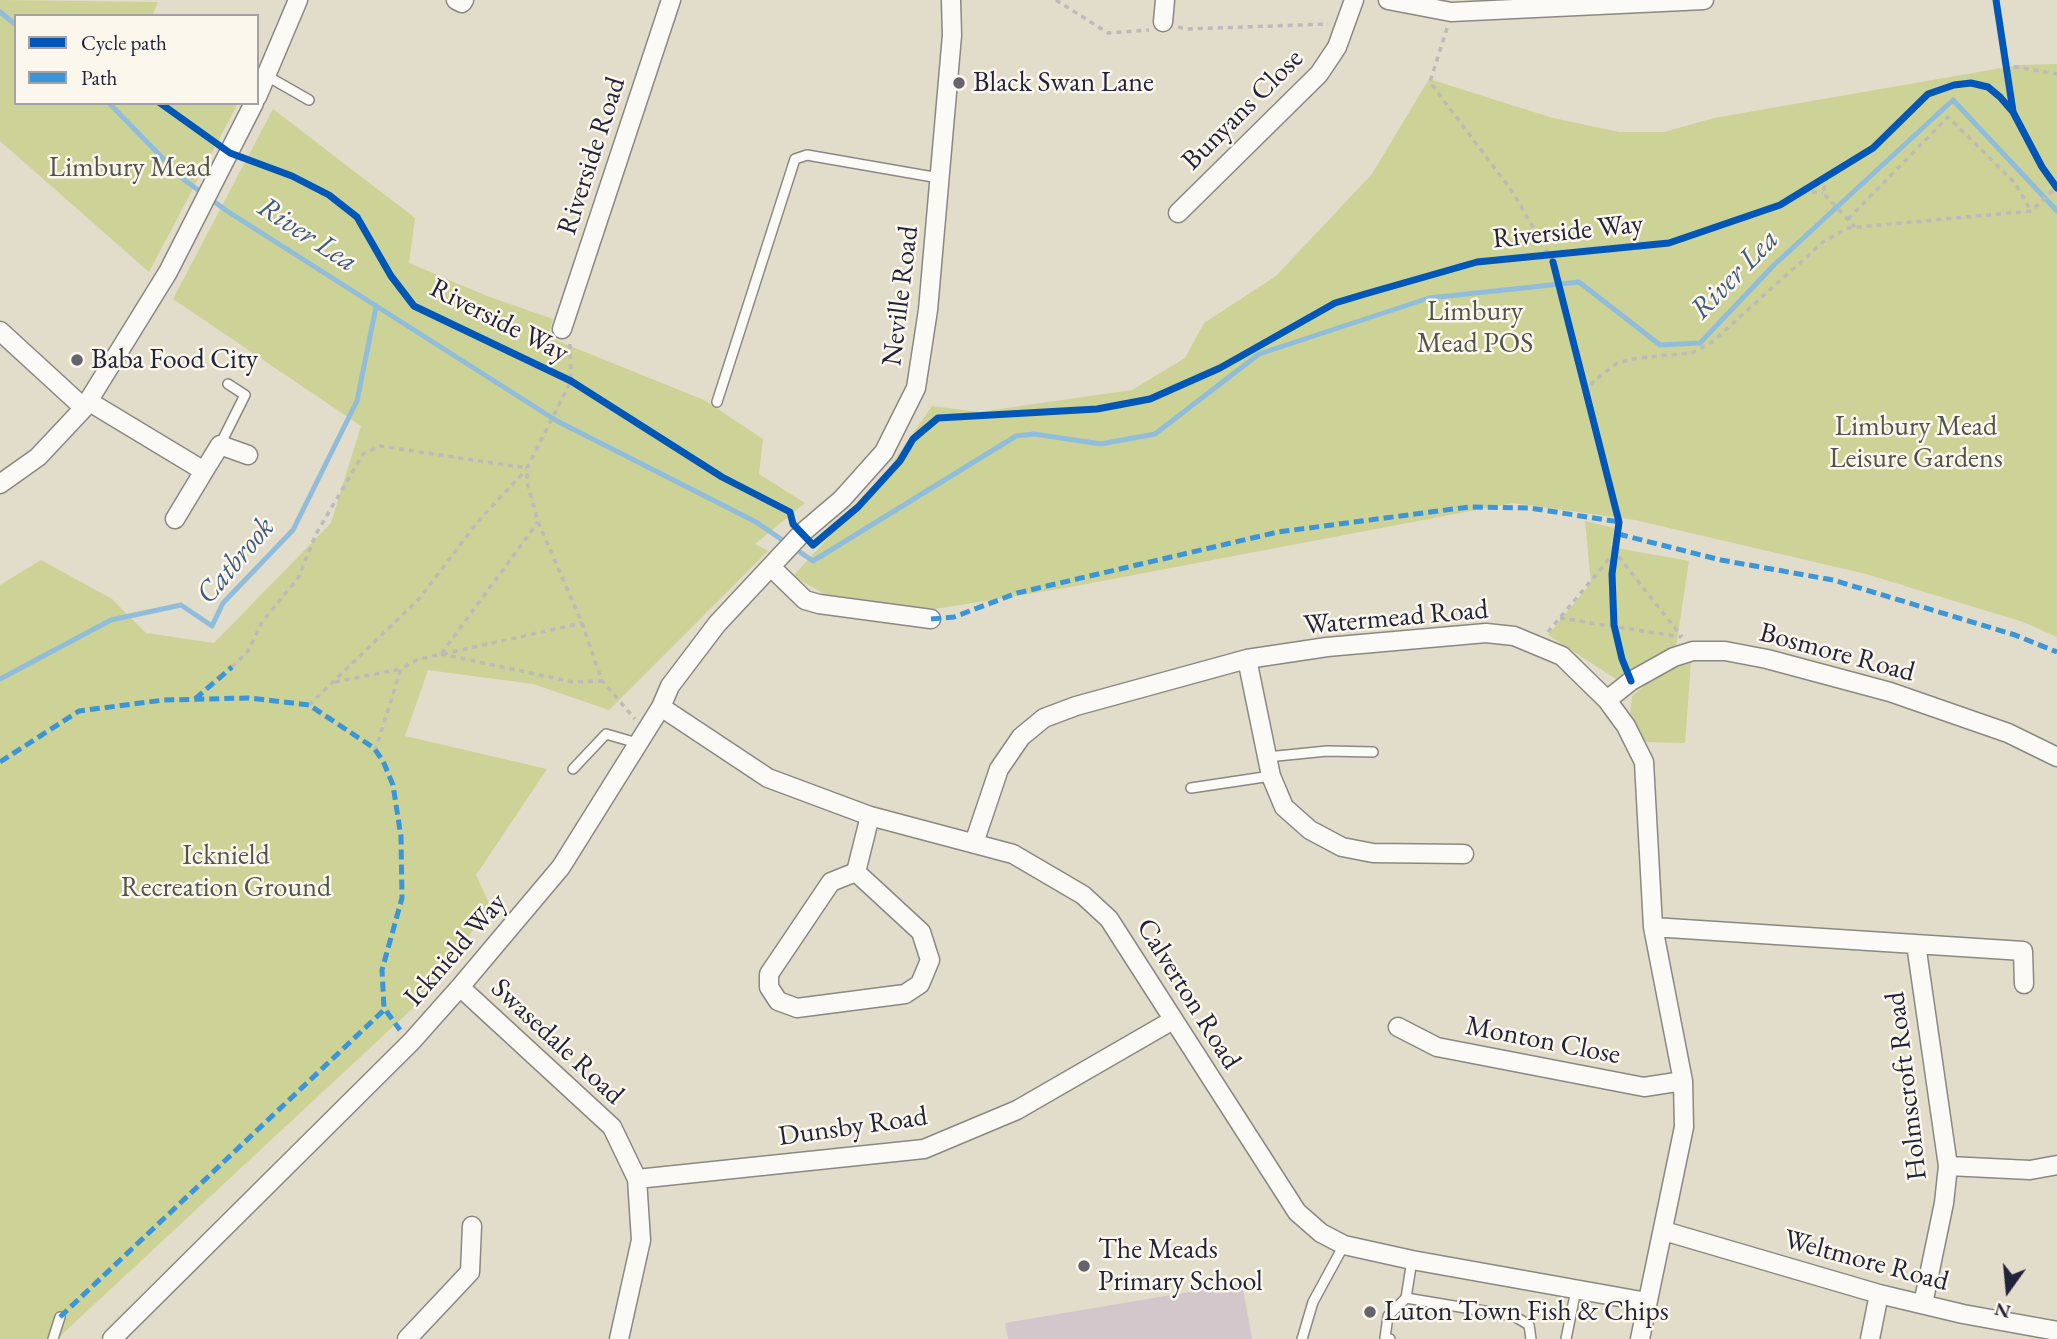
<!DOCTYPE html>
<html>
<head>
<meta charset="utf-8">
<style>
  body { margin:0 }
  #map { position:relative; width:2057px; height:1339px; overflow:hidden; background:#e2dcca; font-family:"EB Garamond",serif }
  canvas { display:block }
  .legend { position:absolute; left:14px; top:14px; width:245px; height:91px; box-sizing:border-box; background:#fbf7ec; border:2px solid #a4a2a5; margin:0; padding:9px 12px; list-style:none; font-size:21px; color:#22223b }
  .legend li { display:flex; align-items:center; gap:14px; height:35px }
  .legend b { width:35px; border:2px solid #a4a2a5 }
  .north { position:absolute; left:1973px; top:1255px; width:70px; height:70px; -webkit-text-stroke:5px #fbf7ec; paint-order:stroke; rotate:195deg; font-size:19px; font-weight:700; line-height:28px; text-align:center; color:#22223b }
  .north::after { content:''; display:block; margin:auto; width:24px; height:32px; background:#22223b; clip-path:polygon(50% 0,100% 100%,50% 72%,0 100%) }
</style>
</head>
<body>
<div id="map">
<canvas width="2057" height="1339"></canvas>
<ul class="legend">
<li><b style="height:9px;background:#0057b8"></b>Cycle path</li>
<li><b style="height:9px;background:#3b95d9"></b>Path</li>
</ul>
<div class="north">N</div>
</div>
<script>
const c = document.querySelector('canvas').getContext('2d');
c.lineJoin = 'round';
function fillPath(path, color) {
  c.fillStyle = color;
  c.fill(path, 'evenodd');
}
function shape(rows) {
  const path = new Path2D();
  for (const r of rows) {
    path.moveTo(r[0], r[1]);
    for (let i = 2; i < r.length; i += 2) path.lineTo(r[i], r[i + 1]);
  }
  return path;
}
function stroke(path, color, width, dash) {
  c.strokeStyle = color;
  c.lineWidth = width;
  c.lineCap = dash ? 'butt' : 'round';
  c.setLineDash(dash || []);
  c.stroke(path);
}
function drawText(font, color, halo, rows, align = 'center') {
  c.font = font + ' "EB Garamond",serif';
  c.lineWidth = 5;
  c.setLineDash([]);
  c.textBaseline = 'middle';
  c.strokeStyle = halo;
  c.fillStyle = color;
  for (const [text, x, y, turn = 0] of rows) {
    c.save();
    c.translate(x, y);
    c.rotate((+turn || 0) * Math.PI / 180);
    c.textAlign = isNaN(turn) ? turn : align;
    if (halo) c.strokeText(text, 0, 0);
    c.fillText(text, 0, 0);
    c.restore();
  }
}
const green = shape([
  [0,0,158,2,152,16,16,16,16,103,238,103,149,272,0,141],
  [2057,64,2057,637,2023,622,1866,574,1635,520,1513,503,1065,588,935,609,833,599,793,576,877,485,932,406,979,412,1132,390,1185,358,1204,323,1276,276,1372,174,1429,79,1553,118,1619,132,1664,132,1714,118,2019,65],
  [273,109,415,218,409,263,487,296,553,319,548,337,704,400,763,439,759,474,805,503,755,544,768,551,609,710,533,684,428,670,405,736,547,769,476,875,489,903,442,981,57,1339,0,1339,0,585,41,560,112,599,146,633,214,643,331,523,361,426,173,299],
  [1585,521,1614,528,1611,547,1689,561,1676,647,1619,681,1548,635,1591,583],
  [1691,661,1685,743,1645,742,1630,715,1632,696,1661,672]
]);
const stream = shape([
  [0,12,16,25],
  [109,103,183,179,227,211,557,421,756,522,813,561,1016,436,1034,434,1101,444,1155,434,1259,354,1429,298,1579,282,1660,345,1700,343,1773,266,1953,100,2057,211],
  [0,679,111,620,181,605,212,626,223,603,293,530,357,401,376,307]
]);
const building = shape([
  [1242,1283,1252,1339,1008,1339,1005,1323]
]);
const path = shape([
  [1056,0,1108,33,1149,30],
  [1178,27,1187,29,1328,24],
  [1447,28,1430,82,1512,191,1553,262],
  [2004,65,2057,74],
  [1827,176,1823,193,1855,227],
  [1802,191,1823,193],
  [1848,219,1948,117,2015,183,2031,211],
  [570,344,571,381,527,468,527,482,538,522,582,623,602,681,635,719],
  [1586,394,1593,382,1617,363,1638,358,1692,353,1711,343,1823,242,1848,228,2031,211,2057,187],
  [1560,618,1681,637],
  [1548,632,1615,552,1682,637],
  [441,654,573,682,602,681],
  [443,654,582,623],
  [232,667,248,651,262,622,298,578,316,534,363,454,380,446,527,468],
  [335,682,401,669],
  [309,705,419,599,480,519,526,470],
  [375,751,401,669,417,660,441,654,538,522]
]);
const service = shape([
  [267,76,309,100],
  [717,402,795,159,807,155,939,178],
  [220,445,245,395,228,384],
  [1267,757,1327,751,1373,752],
  [573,769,606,734,637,743],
  [1191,788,1271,776],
  [1406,1298,1514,1316,1529,1325,1531,1339],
  [53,1339,60,1317],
  [1302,1339,1313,1302,1344,1245],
  [1390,1339,1385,1338,1388,1316,1406,1298,1412,1260],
  [1566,1339,1576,1290]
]);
const minor = shape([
  [456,0,462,3,464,0],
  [1388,0,1451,12,1704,0],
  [1163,22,1165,0],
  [257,97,298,0],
  [1178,213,1319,74,1337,47,1354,0],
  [562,329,671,0],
  [0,331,84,408],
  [88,401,204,471,175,519],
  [204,471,220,445,248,455],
  [0,484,38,457,84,408,168,272,254,103],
  [771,567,805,600,819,604,931,619],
  [1247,659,1271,776,1284,807,1310,830,1342,847,1373,853,1464,854],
  [1607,700,1631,681,1674,657,1693,651,1725,651,1767,659,1890,692,2008,733,2057,757],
  [661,707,768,778,870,816,1013,854,1083,895,1109,919,1297,1212,1321,1233,1344,1245,1412,1260,1647,1302],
  [974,843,999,769,1021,737,1044,718,1076,706,1247,659,1327,647,1486,633,1514,636,1562,656,1607,700,1626,726,1644,762,1653,927,1683,1081,1684,1127,1640,1339],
  [856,872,831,882,769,974,769,987,778,1001,797,1008,905,994,920,984,930,960,921,932,856,872,870,816],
  [1653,927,2023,951,2024,984],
  [1916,944,1948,1166,1944,1203,1923,1304],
  [460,987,612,1127,637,1179,641,1240,619,1339],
  [1398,1027,1437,1047,1644,1087,1683,1081],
  [1948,1166,2030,1170,2057,1165],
  [637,1179,924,1149,1017,1110,1173,1020],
  [1664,1231,1879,1294,1963,1314,2057,1331],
  [112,1339,412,1041,460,987,561,867,661,707,670,686,717,624,802,533,842,499,884,452,916,388,928,310,952,35,951,0],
  [407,1339,470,1272,472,1226],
  [1870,1339,1879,1294]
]);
const quiet = shape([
  [1618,534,1721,560,1833,580,2015,635,2057,652],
  [931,619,954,617,1017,593,1278,532,1469,507,1530,508,1619,522],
  [195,699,232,667],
  [0,762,79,711,164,700,249,698,309,705,374,748,383,761,393,785,401,837,402,898,382,970,384,1008,400,1030],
  [60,1317,384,1010]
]);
const cycleway = shape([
  [1996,0,2013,111],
  [160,103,230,153,292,176,329,195,357,217,391,276,414,306,571,381,722,477,790,512,793,524,813,545,858,507,900,461,913,439,938,418,1097,409,1150,399,1220,368,1335,303,1365,294,1477,262,1669,243,1780,205,1873,148,1928,94,1954,85,1971,83,1988,87,2000,97,2013,112,2042,167,2057,188],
  [1553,262,1619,522,1612,574,1614,625,1622,659,1631,681]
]);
const markers = [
  [959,83,7,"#65636d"],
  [77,360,7,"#65636d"],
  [1084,1266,7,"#65636d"],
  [1370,1312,7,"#65636d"]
];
const poiNames = [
  ["Black Swan Lane",973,83],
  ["Baba Food City",91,360],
  ["The Meads",1098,1250],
  ["Primary School",1098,1282],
  ["Luton Town Fish & Chips",1384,1312]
];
const streetNames = [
  ["Bunyans Close",1243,110,-45],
  ["Riverside Road",592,156,-72],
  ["Riverside Way",1568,232,-6],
  ["Neville Road",901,296,-83],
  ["Riverside Way",499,321,27],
  ["Watermead Road",1396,618,-5],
  ["Bosmore Road",1837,653,15],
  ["Icknield Way",456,950,-49],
  ["Calverton Road",1188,994,58],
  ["Monton Close",1543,1041,11],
  ["Swasedale Road",557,1042,43],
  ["Holmscroft Road",1907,1086,-97],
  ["Dunsby Road",853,1127,-8],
  ["Weltmore Road",1866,1261,15]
];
const parkNames = [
  ["Limbury Mead",130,168],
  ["Limbury",1475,312],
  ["Mead POS",1475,344],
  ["Limbury Mead",1916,427],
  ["Leisure Gardens",1916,459],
  ["Icknield",226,856],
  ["Recreation Ground",226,888]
];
const waterNames = [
  ["River Lea",307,235,33],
  ["River Lea",1735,275,-46],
  ["Catbrook",236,561,-50]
];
fillPath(green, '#cdd296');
stroke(stream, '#91bddc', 5);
fillPath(building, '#d3c7cb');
stroke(service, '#8b8883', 12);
stroke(minor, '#8b8883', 21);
stroke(path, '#bcbaba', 3.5, [5, 5]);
stroke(service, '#fbfaf7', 9);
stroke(minor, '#fbfaf7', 18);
stroke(quiet, '#3b95d9', 5, [10, 5]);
stroke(cycleway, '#0057b8', 7);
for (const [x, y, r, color] of markers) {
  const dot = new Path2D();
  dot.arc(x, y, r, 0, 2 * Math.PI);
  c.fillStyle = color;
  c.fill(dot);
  stroke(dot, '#fbf7ec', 2.5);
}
drawText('28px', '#22223b', '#fbf7ec', poiNames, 'left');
drawText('28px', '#22223b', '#fbf7ec', streetNames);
drawText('28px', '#50544a', '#fbf7ec', parkNames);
drawText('italic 30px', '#405b7e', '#fbf7ec', waterNames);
</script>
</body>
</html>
